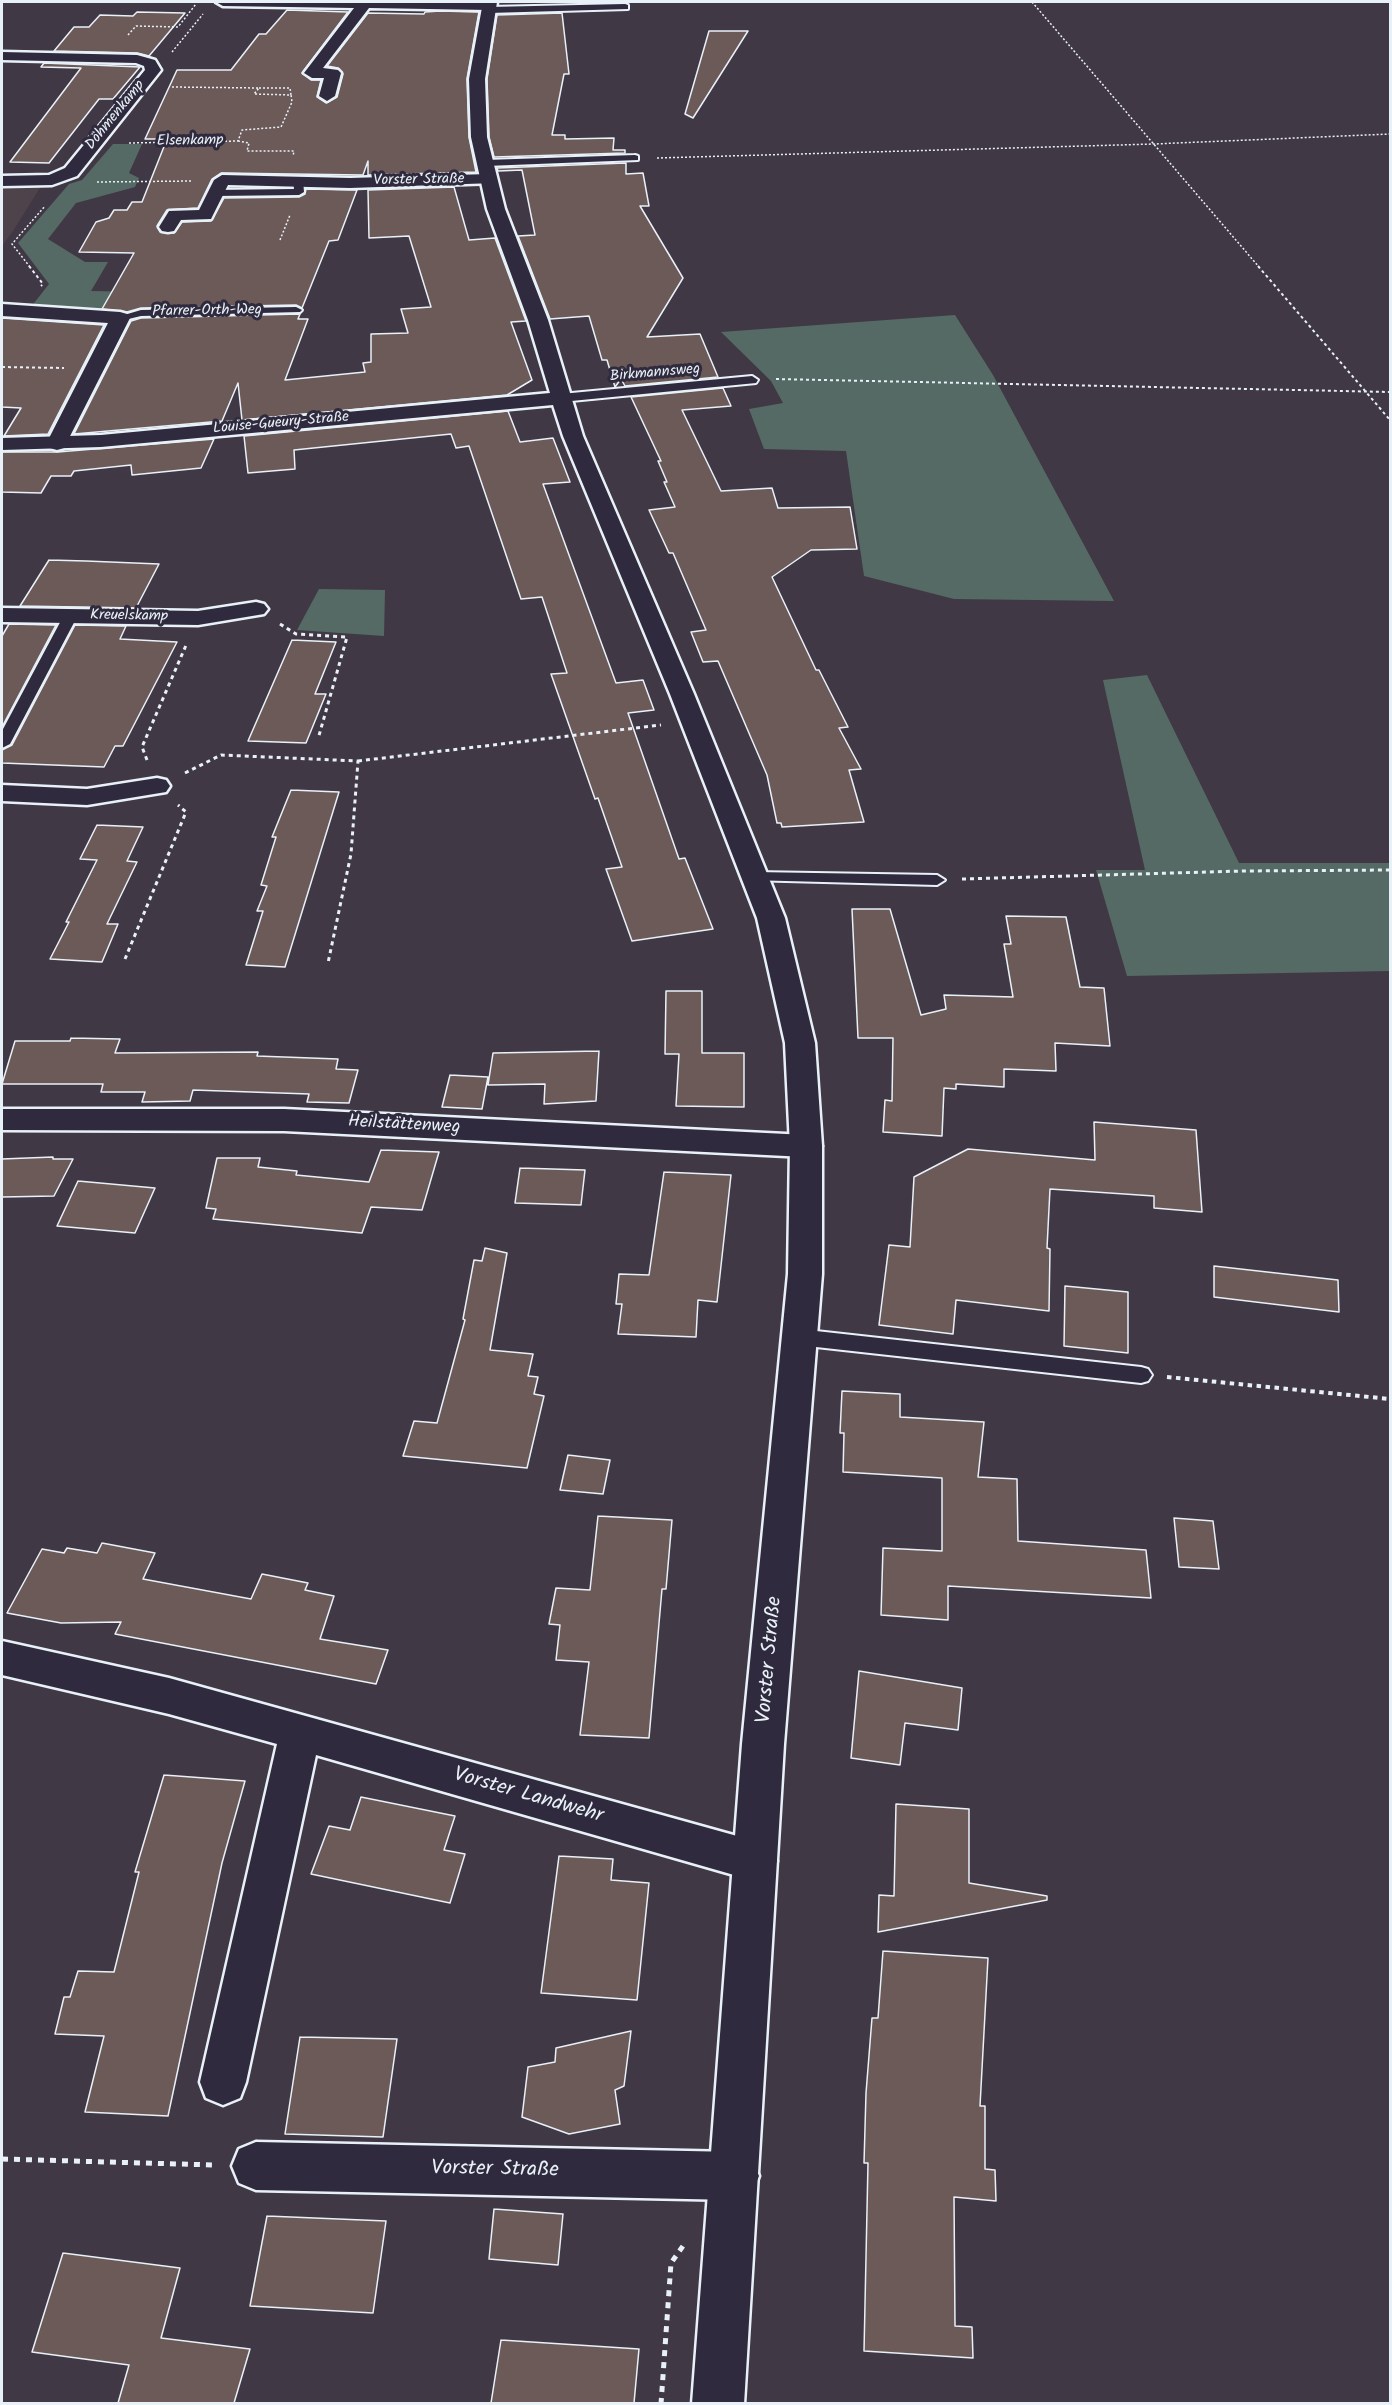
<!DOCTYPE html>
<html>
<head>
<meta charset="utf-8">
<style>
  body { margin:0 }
  #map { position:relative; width:1392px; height:2405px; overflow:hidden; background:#413845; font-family:Kalam,sans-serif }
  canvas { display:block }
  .frame { position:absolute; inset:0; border:3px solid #e8f1f8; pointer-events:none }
</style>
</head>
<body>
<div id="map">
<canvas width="1392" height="2405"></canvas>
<div class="frame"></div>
</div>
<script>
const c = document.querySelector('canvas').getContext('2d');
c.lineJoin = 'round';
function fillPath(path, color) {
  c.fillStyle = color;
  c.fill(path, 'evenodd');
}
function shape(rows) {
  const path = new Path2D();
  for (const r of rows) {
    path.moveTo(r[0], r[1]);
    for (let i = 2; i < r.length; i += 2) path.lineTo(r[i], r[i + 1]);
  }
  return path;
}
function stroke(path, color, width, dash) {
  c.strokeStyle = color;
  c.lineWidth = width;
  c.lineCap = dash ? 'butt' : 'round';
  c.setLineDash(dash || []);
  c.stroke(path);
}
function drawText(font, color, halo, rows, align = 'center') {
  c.font = font + ' Kalam,sans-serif';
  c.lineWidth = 6;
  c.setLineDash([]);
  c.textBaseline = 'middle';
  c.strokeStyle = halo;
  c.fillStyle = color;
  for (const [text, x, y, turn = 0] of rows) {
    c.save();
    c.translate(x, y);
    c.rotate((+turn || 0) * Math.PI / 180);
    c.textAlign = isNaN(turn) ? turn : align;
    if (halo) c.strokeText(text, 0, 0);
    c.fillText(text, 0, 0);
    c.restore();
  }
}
const built = shape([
  [2,183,43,183,13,231,2,246]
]);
const green = shape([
  [113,144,142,144,129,173,139,178,135,187,76,203,48,239,85,262,108,262,91,291,140,292,130,311,31,307,49,284,18,243,69,184,82,180],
  [955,315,993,375,1114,601,954,599,864,576,846,451,764,449,749,409,783,403,771,381,721,332],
  [319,589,385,590,384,636,297,630],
  [1147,675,1239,863,1390,863,1390,971,1127,976,1096,870,1145,870,1103,680]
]);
const building = shape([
  [287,10,348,12,302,73,311,80,321,80,317,97,326,103,337,97,343,74,338,68,327,66,368,13,424,14,425,12,440,11,479,12,467,79,469,137,476,172,368,175,368,161,363,175,221,173,212,179,198,208,167,210,157,226,160,232,174,233,182,222,211,221,224,198,299,197,305,194,306,189,357,190,338,240,329,241,302,308,296,305,141,308,127,312,102,309,134,253,79,252,96,222,109,218,114,210,127,210,132,202,142,202,167,139,145,139,177,70,231,70,259,34,266,34,287,10],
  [137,12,185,13,149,56,137,53,54,51,74,27,89,27,100,15,133,16,137,12],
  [562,13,569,74,564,74,552,135,565,135,565,139,614,138,613,150,625,150,625,153,494,157,489,137,487,79,497,15,562,13],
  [709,31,748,31,693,118,685,114,709,31],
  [44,63,140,67,113,99,99,99,49,163,10,162,81,68,41,67,44,63],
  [626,163,626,174,643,173,649,206,640,206,683,278,647,337,700,334,718,377,625,386,621,379,615,387,607,360,602,360,589,316,550,319,518,236,535,235,522,170,498,171,497,168,626,163],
  [454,187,469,240,495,238,526,321,511,322,532,380,507,395,242,420,238,383,222,421,74,434,131,321,141,318,300,314,298,319,308,319,285,380,365,372,363,363,371,362,371,334,408,333,401,309,431,307,409,236,369,238,368,190,454,187],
  [2,318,104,325,48,434,4,436,21,408,2,407,2,318],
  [723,388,731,406,682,410,721,491,772,488,778,508,850,507,857,549,811,550,772,577,816,670,819,670,848,727,839,728,861,769,849,770,864,822,782,827,781,823,777,823,767,775,718,661,703,662,691,632,706,630,673,553,669,553,649,510,675,507,664,482,667,482,658,461,661,461,631,397,723,388],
  [508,411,520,442,553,438,570,482,543,484,616,683,643,680,654,710,628,713,679,859,685,858,713,929,632,941,606,869,622,867,598,798,595,799,551,674,567,673,542,597,521,599,469,446,456,448,451,434,294,450,295,469,248,473,244,436,508,411],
  [214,439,201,468,132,475,131,465,74,471,71,476,51,476,41,493,2,492,2,452,58,452,214,439],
  [49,560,86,561,159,564,136,608,20,606,49,560],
  [9,624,56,625,2,727,2,636,9,624],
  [75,625,126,626,120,639,177,642,123,746,115,746,104,767,2,763,2,750,12,745,75,625],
  [292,640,336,642,315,694,326,694,306,743,248,741,292,640],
  [291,790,339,792,285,967,246,965,263,911,257,911,267,886,261,885,276,837,272,837,291,790],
  [97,825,143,827,127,861,137,862,107,924,118,924,102,962,50,959,69,922,66,922,97,860,80,859,97,825],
  [852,909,890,909,921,1015,946,1009,944,995,1013,997,1004,944,1011,944,1006,916,1066,917,1080,987,1104,988,1110,1046,1055,1043,1056,1071,1004,1069,1004,1087,956,1084,956,1089,944,1088,942,1136,883,1132,885,1100,892,1101,893,1038,858,1038,852,909],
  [666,991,702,991,702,1053,744,1053,744,1107,676,1106,679,1054,665,1054,666,991],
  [71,1038,120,1039,115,1053,258,1052,257,1056,338,1059,336,1069,358,1070,349,1103,307,1102,309,1094,193,1090,190,1101,142,1102,145,1092,101,1092,103,1084,2,1084,15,1041,70,1041,71,1038],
  [599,1051,596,1101,544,1104,545,1084,488,1085,493,1053,599,1051],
  [450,1075,488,1077,482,1109,442,1107,450,1075],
  [1094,1122,1196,1130,1202,1212,1154,1208,1154,1196,1050,1189,1047,1248,1050,1249,1049,1311,956,1300,953,1334,879,1325,889,1245,910,1247,914,1177,968,1149,1095,1160,1094,1122],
  [381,1150,439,1152,422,1210,371,1207,362,1233,213,1219,216,1209,206,1208,217,1158,260,1158,258,1167,297,1171,296,1175,369,1182,381,1150],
  [53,1157,53,1159,73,1159,54,1196,2,1197,2,1159,53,1157],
  [520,1168,585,1170,581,1205,515,1203,520,1168],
  [664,1172,731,1175,717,1302,698,1300,696,1337,618,1334,622,1304,616,1304,619,1274,649,1275,664,1172],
  [78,1181,155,1188,135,1233,57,1226,78,1181],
  [485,1248,507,1253,490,1350,533,1354,528,1376,538,1377,534,1394,544,1396,527,1468,403,1456,414,1421,437,1423,465,1320,463,1319,474,1260,482,1261,485,1248],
  [1214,1266,1338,1280,1339,1312,1214,1297,1214,1266],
  [1065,1286,1128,1292,1128,1353,1064,1346,1065,1286],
  [842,1391,900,1394,900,1417,984,1422,978,1477,1017,1479,1018,1541,1146,1550,1151,1598,948,1586,948,1620,881,1615,883,1548,942,1551,942,1478,843,1472,844,1433,840,1433,842,1391],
  [568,1455,610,1460,603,1494,560,1490,568,1455],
  [598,1516,672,1520,666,1589,662,1589,649,1738,580,1735,589,1662,556,1660,560,1625,549,1624,556,1588,590,1590,598,1516],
  [1174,1518,1213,1521,1219,1569,1179,1567,1174,1518],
  [102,1543,155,1553,143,1579,251,1599,262,1574,308,1583,305,1590,334,1596,320,1639,388,1650,376,1684,115,1634,121,1622,61,1623,7,1613,42,1549,64,1553,67,1548,97,1553,102,1543],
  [859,1671,962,1688,958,1730,905,1723,900,1765,851,1758,859,1671],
  [164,1775,245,1781,222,1863,168,2116,85,2112,104,2036,55,2034,64,1997,70,1997,78,1971,114,1972,139,1872,135,1872,164,1775],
  [361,1797,455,1816,444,1850,465,1854,450,1903,311,1874,329,1826,350,1830,361,1797],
  [896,1804,969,1809,969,1883,1047,1896,1047,1900,878,1932,879,1895,894,1896,896,1804],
  [559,1856,613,1859,611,1880,649,1883,637,2000,541,1993,559,1856],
  [883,1951,988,1958,980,2106,985,2106,985,2169,995,2170,996,2201,954,2197,955,2326,972,2327,973,2358,864,2351,868,2163,864,2163,866,2093,872,2018,878,2018,883,1951],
  [631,2031,624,2086,615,2090,620,2124,569,2134,522,2117,528,2067,555,2062,556,2048,631,2031],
  [300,2037,397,2039,383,2137,285,2134,300,2037],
  [494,2209,563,2214,558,2265,489,2259,494,2209],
  [267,2216,386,2221,373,2313,250,2306,267,2216],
  [63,2253,180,2268,161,2338,250,2349,234,2403,118,2403,129,2365,32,2352,63,2253],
  [501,2340,639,2349,634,2403,491,2403,501,2340]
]);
const pathFar4 = shape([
  [1032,2,1259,267],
  [128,35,136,26,178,27,196,4],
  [172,52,203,14],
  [172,87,259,88],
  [259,88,290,88,291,95,254,94,259,88],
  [238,141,249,143,247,151,294,151,293,156],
  [129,143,238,141,242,130,281,127,292,102,291,95],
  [657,158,1154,144,1390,134],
  [97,182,192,181],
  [280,240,290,215],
  [30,267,12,244,45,206]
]);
const pathFar3 = shape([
  [29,266,43,284,41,286],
  [1258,266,1390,420],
  [2,367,64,368],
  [776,379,1390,392]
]);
const pathFar2 = shape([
  [280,624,296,634,347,637,318,739],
  [147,760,142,747,187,643],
  [358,761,661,725],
  [185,773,221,755,358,761,351,854,328,963],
  [962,879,1243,871,1390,870],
  [125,959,186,812,178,805]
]);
const pathFar1 = shape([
  [1167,1377,1390,1399]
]);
const path = shape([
  [2,2159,214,2165],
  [661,2404,671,2263,683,2246]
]);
const lane = shape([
  [625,4,628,5,628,9,489,13,485,10,489,7,625,4],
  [635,155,638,156,638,160,486,166,481,163,486,160,635,155],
  [298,177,303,180,304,192,299,195,216,196,211,193,216,190,294,189,293,180,298,177],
  [296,307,302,310,300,312,141,316,120,321,114,318,141,310,296,307],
  [752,376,758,380,756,383,561,402,555,398,561,394,752,376],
  [71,611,78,615,10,744,2,748,2,731,64,615,71,611],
  [754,872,937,875,945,880,937,885,748,880,746,877,754,872],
  [798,1329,1141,1367,1148,1369,1152,1375,1148,1381,1141,1383,798,1345,791,1342,788,1337,791,1332,798,1329]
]);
const street = shape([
  [216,2,489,2,496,6,489,10,369,8,323,68,338,70,341,73,335,96,327,101,319,96,324,78,312,78,304,73,354,8,223,6,216,2],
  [2,52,137,55,155,60,161,70,77,176,52,185,2,186,2,176,49,175,65,168,145,70,144,66,136,63,2,60,2,52],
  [489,174,495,175,497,179,495,183,350,188,228,185,211,219,181,220,174,231,168,232,162,231,159,227,169,211,199,210,214,180,222,175,350,178,489,174],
  [2,304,120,312,127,314,130,318,64,448,57,450,50,448,46,444,108,323,2,316,2,304],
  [256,602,264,604,268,609,264,614,198,625,2,622,2,608,198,611,256,602],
  [157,778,166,780,170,786,166,792,87,805,2,801,2,785,87,789,157,778],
  [284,1109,806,1135,817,1138,822,1146,817,1154,806,1157,284,1131,2,1130,2,1109,284,1109],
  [2,1641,169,1678,755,1841,770,1847,777,1861,770,1875,755,1881,316,1755,246,2082,240,2098,223,2105,206,2098,200,2082,277,1744,169,1714,2,1675,2,1641],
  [256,2142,735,2152,752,2159,759,2176,752,2193,735,2200,256,2190,239,2183,232,2166,239,2149,256,2142]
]);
const secondary = shape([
  [483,2,497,2,485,79,487,137,505,209,548,320,583,436,694,694,785,918,815,1043,822,1146,822,1274,784,1744,744,2404,692,2404,742,1744,788,1274,790,1146,785,1043,757,918,670,694,563,436,553,405,101,447,2,450,2,438,101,435,550,393,528,320,487,209,471,137,469,79,483,2]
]);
const farStreetnames = [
  ["Döhmenkamp",116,116,-51],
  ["Elsenkamp",190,142,-1],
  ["Vorster Straße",419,181,-1],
  ["Pfarrer-Orth-Weg",207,312,-1],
  ["Birkmannsweg",655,374,-5],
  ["Louise-Gueury-Straße",281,424,-5],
  ["Kreuelskamp",129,617,1]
];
const streetNames = [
  ["Heilstättenweg",404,1126,3]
];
const nearStreetnames = [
  ["Vorster Straße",771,1660,-85],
  ["Vorster Landwehr",528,1797,16],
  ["Vorster Straße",495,2171,1]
];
fillPath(built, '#4e424b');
fillPath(green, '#556a64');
fillPath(building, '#6c5a59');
stroke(building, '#e8f1f8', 1.5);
stroke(lane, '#e8f1f8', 4);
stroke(street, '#e8f1f8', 5);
stroke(secondary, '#e8f1f8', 5);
stroke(pathFar4, '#e8f1f8', 1.5, [2, 2]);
stroke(pathFar3, '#e8f1f8', 2, [3, 3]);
stroke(pathFar2, '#e8f1f8', 3, [4, 4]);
stroke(pathFar1, '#e8f1f8', 4, [4.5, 4.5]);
stroke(path, '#e8f1f8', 5, [6, 6]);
fillPath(lane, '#2f2a3d');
fillPath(street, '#2f2a3d');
fillPath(secondary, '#2f2a3d');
drawText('15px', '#e8f1f8', '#2f2a3d', farStreetnames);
drawText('18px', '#e8f1f8', '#2f2a3d', streetNames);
drawText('21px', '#e8f1f8', '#2f2a3d', nearStreetnames);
</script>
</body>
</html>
